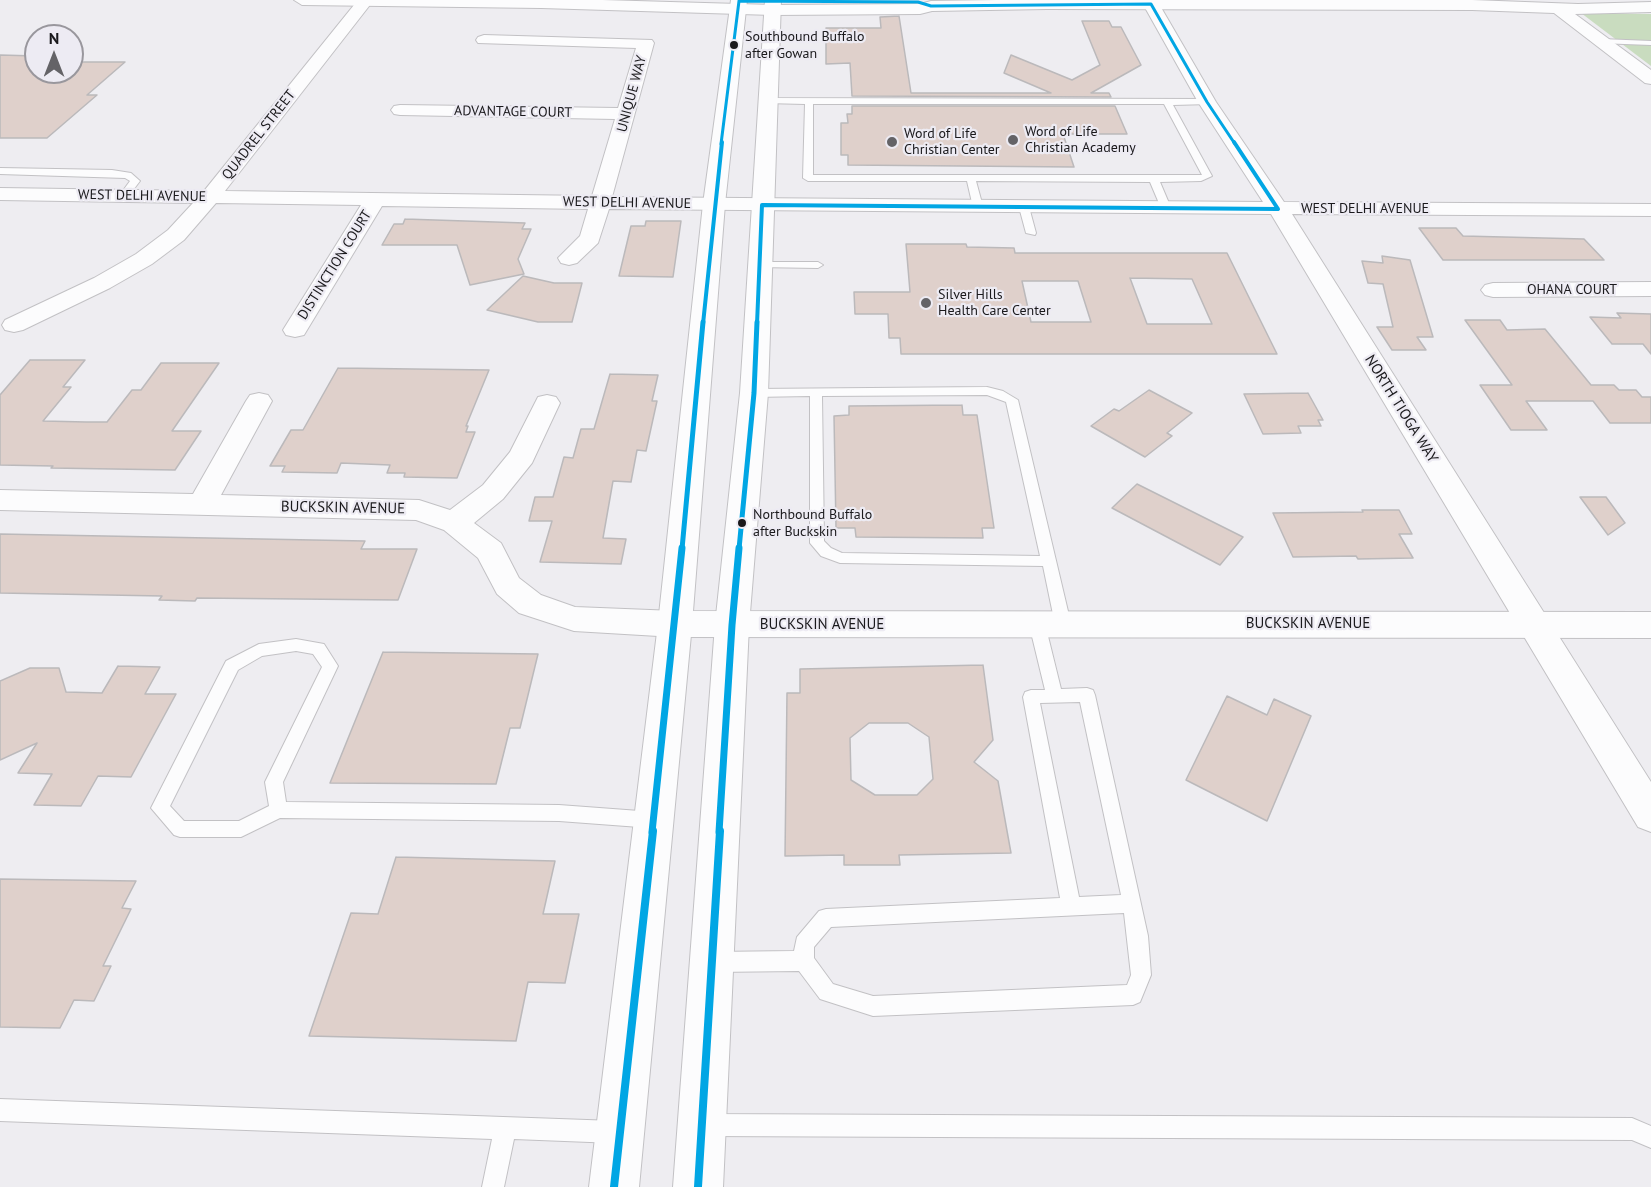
<!DOCTYPE html>
<html>
<head>
<meta charset="utf-8">
<style>
  body { margin:0 }
  #map { position:relative; width:1651px; height:1187px; overflow:hidden; background:#eeedf1; font-family:"PT Sans",sans-serif }
  canvas { display:block }
  .north { position:absolute; left:24px; top:24px; width:60px; height:60px; box-sizing:border-box; background:#edebf3; border:2px solid #99979d; border-radius:50%; rotate:0deg; font-size:16px; font-weight:700; line-height:24px; text-align:center; color:#1a191c }
  .north::after { content:''; display:block; margin:auto; width:21px; height:27px; background:#646367; clip-path:polygon(50% 0,100% 100%,50% 72%,0 100%) }
</style>
</head>
<body>
<div id="map">
<canvas width="1651" height="1187"></canvas>
<div class="north">N</div>
</div>
<script>
const c = document.querySelector('canvas').getContext('2d');
c.lineJoin = 'round';
function fillPath(path, color) {
  c.fillStyle = color;
  c.fill(path, 'evenodd');
}
function shape(rows) {
  const path = new Path2D();
  for (const r of rows) {
    path.moveTo(r[0], r[1]);
    for (let i = 2; i < r.length; i += 2) path.lineTo(r[i], r[i + 1]);
  }
  return path;
}
function stroke(path, color, width, dash) {
  c.strokeStyle = color;
  c.lineWidth = width;
  c.lineCap = dash ? 'butt' : 'round';
  c.setLineDash(dash || []);
  c.stroke(path);
}
function drawText(font, color, halo, rows, align = 'center') {
  c.font = font + ' "PT Sans",sans-serif';
  c.lineWidth = 4.5;
  c.setLineDash([]);
  c.textBaseline = 'middle';
  c.strokeStyle = halo;
  c.fillStyle = color;
  for (const [text, x, y, turn = 0] of rows) {
    c.save();
    c.translate(x, y);
    c.rotate((+turn || 0) * Math.PI / 180);
    c.textAlign = isNaN(turn) ? turn : align;
    if (halo) c.strokeText(text, 0, 0);
    c.fillText(text, 0, 0);
    c.restore();
  }
}
const green = shape([
  [1581,13,1651,14,1651,66]
]);
const building = shape([
  [899,16,911,93,1051,93,1004,73,1011,55,1072,80,1100,65,1082,21,1109,21,1112,27,1121,27,1141,65,1091,93,1109,93,1111,97,852,96,850,63,826,64,826,28,881,28,880,17,899,16],
  [0,55,36,56,36,72,72,72,72,62,125,62,87,95,97,95,47,138,0,138,0,55],
  [852,106,1115,106,1127,134,1063,134,1074,167,848,165,848,155,841,155,841,123,848,123,847,114,852,114,852,106],
  [405,219,525,223,522,229,531,229,518,259,524,274,470,285,457,245,382,245,394,224,403,224,405,219],
  [646,221,681,221,673,277,619,276,631,226,645,226,646,221],
  [1419,228,1456,228,1463,236,1584,239,1604,260,1443,260,1419,228],
  [906,244,966,244,967,247,1014,248,1015,253,1227,253,1277,354,901,354,900,338,889,338,888,314,855,314,854,292,910,292,906,244],
  [1130,278,1192,279,1212,324,1147,324,1130,278],
  [1022,281,1078,281,1091,322,1031,322,1022,281],
  [1382,256,1410,260,1433,337,1417,337,1426,350,1392,350,1377,327,1393,327,1383,284,1368,283,1362,261,1383,263,1382,256],
  [523,276,554,283,582,283,572,322,538,322,487,310,523,276],
  [1617,313,1651,314,1651,354,1643,344,1612,344,1590,317,1621,318,1617,313],
  [1465,320,1500,320,1507,330,1545,329,1591,385,1614,385,1619,390,1636,390,1642,397,1651,397,1651,423,1610,423,1593,401,1526,401,1547,430,1511,430,1480,385,1512,385,1465,320],
  [30,360,85,360,63,387,71,387,43,421,86,422,107,422,132,390,141,390,161,363,219,363,172,431,201,431,175,470,51,468,53,466,0,465,0,395,30,360],
  [338,368,489,370,466,426,468,426,466,432,475,432,457,478,404,477,405,473,387,473,390,465,341,463,337,473,282,472,285,466,270,466,291,430,303,430,338,368],
  [610,374,658,375,652,401,657,401,646,451,637,450,631,482,613,481,603,538,626,539,621,564,540,562,552,521,529,521,535,497,553,497,564,457,573,458,581,429,594,429,610,374],
  [1149,390,1192,413,1167,433,1172,436,1145,457,1091,426,1114,409,1119,411,1149,390],
  [1308,393,1323,420,1318,420,1321,426,1298,426,1301,433,1263,434,1244,394,1308,393],
  [962,405,963,415,977,415,994,528,982,528,983,538,856,537,855,528,836,528,834,416,849,415,849,406,962,405],
  [1137,484,1243,537,1220,565,1112,508,1137,484],
  [1580,497,1606,497,1625,523,1608,535,1580,497],
  [1362,510,1399,510,1412,534,1399,534,1413,558,1358,559,1356,556,1293,557,1273,513,1363,512,1362,510],
  [0,534,365,541,361,549,417,549,398,600,197,598,195,601,159,600,162,596,0,593,0,534],
  [383,652,538,654,520,728,510,728,496,784,330,783,383,652],
  [983,665,993,740,974,762,998,781,1011,853,899,855,900,865,844,865,844,855,785,856,787,693,800,693,800,669,983,665],
  [869,723,908,723,929,737,933,779,917,795,875,795,851,780,850,738,869,723],
  [118,666,160,667,145,694,176,694,131,777,98,776,81,806,34,805,52,774,18,773,37,743,0,760,0,681,30,668,59,668,66,692,102,693,118,666],
  [1227,696,1267,715,1274,699,1311,716,1267,821,1186,780,1227,696],
  [396,857,555,861,543,914,579,914,565,983,528,982,516,1041,309,1036,351,913,378,914,396,857],
  [0,879,136,881,122,908,131,909,103,966,111,966,94,1001,74,1000,60,1028,0,1027,0,879]
]);
const service = shape([
  [1601,39,1651,41,1651,45,1598,43,1597,41,1601,39],
  [768,98,1207,99,1210,100,1210,104,1173,105,1212,176,1201,181,1160,182,1171,208,1166,211,1161,208,1150,182,976,181,983,207,978,210,973,207,967,181,808,181,803,178,805,104,765,103,765,99,768,98],
  [813,104,1164,104,1202,175,813,175,813,104],
  [0,168,112,170,131,173,140,181,127,198,124,199,119,196,130,181,125,178,0,174,0,168],
  [1024,204,1029,207,1036,233,1035,235,1026,233,1019,207,1024,204],
  [760,262,818,262,823,265,818,268,756,267,755,265,760,262],
  [987,387,1003,391,1018,400,1071,624,1068,628,1063,630,1058,628,1055,624,1043,566,840,563,821,556,810,543,810,396,754,397,748,393,754,389,987,387],
  [987,395,1006,402,1040,556,842,553,831,548,824,541,822,396,987,395],
  [1037,618,1042,620,1045,624,1061,689,1087,688,1093,690,1095,695,1148,936,1151,975,1140,1002,1133,1005,873,1016,820,999,799,971,713,972,706,969,703,962,706,955,713,952,794,951,797,937,819,911,826,909,1060,898,1023,697,1025,692,1031,690,1045,690,1029,624,1032,620,1037,618],
  [1080,702,1121,895,1079,897,1040,703,1080,702],
  [1124,913,1131,975,1127,985,873,996,833,984,814,958,814,947,831,927,1124,913],
  [296,639,324,644,338,666,283,782,286,802,559,805,653,812,659,814,662,820,659,826,653,828,559,821,280,818,241,837,180,837,174,835,151,808,226,661,259,644,296,639],
  [296,651,313,654,322,667,265,782,269,806,239,821,184,821,170,806,238,670,262,656,296,651],
  [0,1099,615,1121,623,1124,626,1132,623,1140,615,1143,514,1139,504,1187,482,1187,492,1139,0,1121,0,1099],
  [705,1114,1632,1118,1651,1126,1651,1148,1632,1140,705,1136,697,1133,694,1125,697,1117,705,1114]
]);
const minor = shape([
  [358,0,373,1,225,191,592,196,615,119,400,115,394,114,391,110,394,106,400,105,618,108,636,48,478,43,476,40,478,37,484,35,652,40,654,43,612,197,1263,202,1198,102,1143,4,1146,1,1154,0,1159,4,1216,102,1284,202,1651,204,1651,216,1292,214,1651,782,1651,832,1638,827,1271,214,609,209,598,243,577,263,569,265,561,263,558,258,580,236,588,209,382,206,307,330,304,335,295,337,286,335,283,330,361,205,216,203,184,240,152,264,110,288,23,330,14,332,5,330,2,325,5,320,94,278,136,254,168,230,193,203,0,200,0,188,204,191,358,0],
  [1651,282,1651,296,1493,297,1485,295,1481,290,1485,285,1493,283,1651,282],
  [259,393,268,395,272,401,221,495,419,500,450,510,483,485,510,452,538,397,547,395,556,397,560,403,532,463,503,499,474,523,501,543,519,578,541,595,575,607,675,611,686,615,691,624,686,633,675,637,574,631,519,613,497,594,478,558,444,530,416,520,0,510,0,490,193,494,246,401,250,395,259,393]
]);
const tertiary = shape([
  [294,0,602,0,773,5,920,4,931,1,997,0,1472,0,1578,4,1651,2,1651,12,1575,14,1651,70,1651,84,1645,83,1554,13,1472,10,1047,9,932,11,920,14,773,15,541,8,302,5,294,0],
  [675,611,1651,612,1651,638,675,637,663,633,658,624,663,615,675,611]
]);
const secondary = shape([
  [731,0,747,0,725,204,692,624,639,1187,589,1187,658,624,703,204,731,0],
  [765,0,781,0,768,393,749,625,723,1187,673,1187,715,625,740,393,765,0]
]);
const bus1Far4 = shape([
  [721,144,739,1,918,2,931,6,1151,4,1207,102,1235,144]
]);
const bus1Far3 = shape([
  [1234,142,1278,209],
  [703,324,722,142],
  [757,324,762,205,1278,209]
]);
const bus1Far2 = shape([
  [682,549,703,322],
  [739,549,754,393,757,322]
]);
const bus1Far1 = shape([
  [652,832,682,548],
  [719,832,732,625,739,548]
]);
const bus1 = shape([
  [614,1187,653,831],
  [698,1187,720,831]
]);
const markers = [
  [734,45,5,"#1a191c"],
  [1013,140,6,"#646367"],
  [892,142,6,"#646367"],
  [926,303,6,"#646367"],
  [742,523,5,"#1a191c"]
];
const busNames = [
  ["Southbound Buffalo",745,37],
  ["after Gowan",745,54],
  ["Northbound Buffalo",753,515],
  ["after Buckskin",753,532]
];
const farStreetnames = [
  ["UNIQUE WAY",632,94,-75],
  ["ADVANTAGE COURT",513,112,1],
  ["QUADREL STREET",259,135,-52],
  ["WEST DELHI AVENUE",142,196,1],
  ["WEST DELHI AVENUE",627,203,1],
  ["WEST DELHI AVENUE",1365,209],
  ["DISTINCTION COURT",335,265,-58],
  ["OHANA COURT",1572,290]
];
const farPoinames = [
  ["Word of Life",1025,132],
  ["Christian Academy",1025,148],
  ["Word of Life",904,134],
  ["Christian Center",904,150],
  ["Silver Hills",938,295],
  ["Health Care Center",938,311]
];
const streetNames = [
  ["NORTH TIOGA WAY",1401,409,58],
  ["BUCKSKIN AVENUE",343,508,1],
  ["BUCKSKIN AVENUE",1308,624],
  ["BUCKSKIN AVENUE",822,625]
];
fillPath(green, '#c9dcbf');
fillPath(building, '#dfd0cb');
stroke(building, '#bbb9bb', 1.5);
stroke(service, '#c2c1c4', 2);
stroke(minor, '#c2c1c4', 2);
stroke(tertiary, '#c2c1c4', 2);
stroke(secondary, '#c2c1c4', 2);
fillPath(service, '#fcfcfd');
fillPath(minor, '#fcfcfd');
fillPath(tertiary, '#fcfcfd');
fillPath(secondary, '#fcfcfd');
stroke(bus1Far4, '#01a6e4', 3);
stroke(bus1Far3, '#01a6e4', 4);
stroke(bus1Far2, '#01a6e4', 5);
stroke(bus1Far1, '#01a6e4', 7);
stroke(bus1, '#01a6e4', 8);
for (const [x, y, r, color] of markers) {
  const dot = new Path2D();
  dot.arc(x, y, r, 0, 2 * Math.PI);
  c.fillStyle = color;
  c.fill(dot);
  stroke(dot, '#edebf3', 2);
}
drawText('14px', '#1a191c', '#edebf3', busNames, 'left');
drawText('14px', '#1a191c', '#edebf3', farStreetnames);
drawText('14px', '#1a191c', '#edebf3', farPoinames, 'left');
drawText('15px', '#1a191c', '#edebf3', streetNames);
</script>
</body>
</html>
